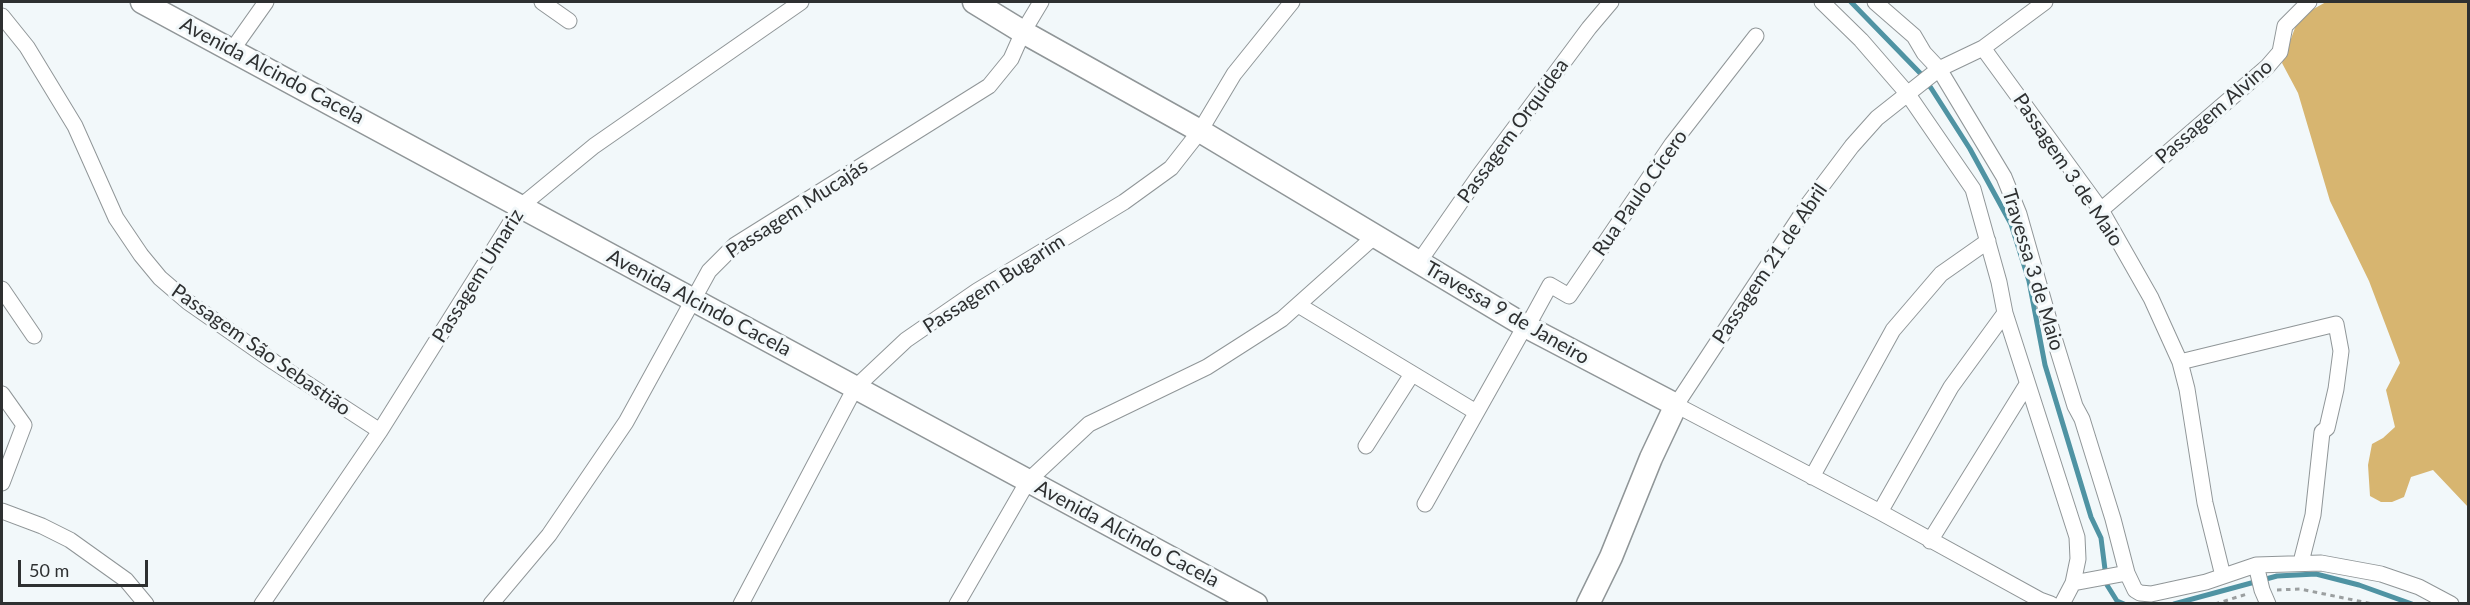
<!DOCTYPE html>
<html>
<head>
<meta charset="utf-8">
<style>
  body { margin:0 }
  #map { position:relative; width:2470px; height:605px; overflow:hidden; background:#f2f8fa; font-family:Lato,sans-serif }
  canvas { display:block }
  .frame { position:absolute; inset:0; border:3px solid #2e3031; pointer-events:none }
  .scale { position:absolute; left:18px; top:560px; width:130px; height:27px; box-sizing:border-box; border:3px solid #2e3031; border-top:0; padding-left:8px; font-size:18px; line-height:21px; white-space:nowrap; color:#2e3031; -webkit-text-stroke:4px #f2f8fa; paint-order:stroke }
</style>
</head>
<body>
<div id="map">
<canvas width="2470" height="605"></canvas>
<div class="frame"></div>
<div class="scale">50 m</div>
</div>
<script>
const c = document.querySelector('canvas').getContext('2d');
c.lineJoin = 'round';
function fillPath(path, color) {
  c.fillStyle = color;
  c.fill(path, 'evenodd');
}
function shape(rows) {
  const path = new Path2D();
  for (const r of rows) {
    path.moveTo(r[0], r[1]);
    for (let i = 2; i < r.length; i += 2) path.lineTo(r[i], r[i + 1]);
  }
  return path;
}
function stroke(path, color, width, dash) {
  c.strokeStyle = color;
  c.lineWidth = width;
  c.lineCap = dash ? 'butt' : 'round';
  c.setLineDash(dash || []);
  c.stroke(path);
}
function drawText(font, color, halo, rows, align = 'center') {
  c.font = font + ' Lato,sans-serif';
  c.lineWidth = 6;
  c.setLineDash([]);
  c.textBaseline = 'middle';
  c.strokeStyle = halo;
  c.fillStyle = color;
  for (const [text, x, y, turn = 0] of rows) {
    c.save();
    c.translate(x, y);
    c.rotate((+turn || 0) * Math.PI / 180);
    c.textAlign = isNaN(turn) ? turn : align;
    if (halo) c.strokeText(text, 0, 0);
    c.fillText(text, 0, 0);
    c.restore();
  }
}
const forest = shape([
  [2326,2,2468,2,2468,507,2433,470,2411,477,2404,497,2392,502,2381,502,2370,496,2368,465,2372,444,2383,438,2395,427,2386,390,2400,363,2369,281,2330,201,2298,93,2282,63,2299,17]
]);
const stream = shape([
  [1851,2,1920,73,1931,88,1970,149,2011,224,2029,281,2045,365,2091,517,2101,538,2107,585,2117,601,2124,604],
  [2174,604,2277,576,2316,574,2359,585,2412,604]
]);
const path = shape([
  [2277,590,2300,589,2373,604],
  [2215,604,2247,594]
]);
const street = shape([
  [542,2,569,21],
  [1822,2,1861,40,1907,93,1973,189,1999,282,2005,313,2077,537,2078,559,2073,583,2062,604],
  [1875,2,1914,36,1924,53,1939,69,2004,177,2019,214,2055,341,2075,406,2082,419,2113,519,2127,573,2135,590,2140,593,2151,594,2206,582,2256,565,2321,563,2381,574,2419,587,2451,604],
  [2045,2,1983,48,1939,69,1877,118,1852,146,1809,203,1676,405,1880,512,2040,600,2051,604],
  [2,16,27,47,75,126,116,218,141,255,160,278,188,302,274,362,380,431],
  [1983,48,2101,210,2151,298,2180,362,2187,389,2205,503,2223,576],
  [232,50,266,2],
  [2101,210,2267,67,2280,52,2285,26,2309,2],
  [1419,262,1478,177,1589,28,1611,2],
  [2,289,34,336],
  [1300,306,1476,412],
  [1527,327,1550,285,1569,296,1672,144,1756,36],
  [2180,362,2336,324,2341,351,2336,389,2327,428,2322,432,2313,515,2301,562],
  [2,394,24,425,2,483],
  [1366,446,1412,374],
  [1812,477,1893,330,1941,274,1988,241],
  [1425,504,1525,326],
  [2,511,42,526,70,540,126,580,146,604],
  [1880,512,1951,387,2005,313],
  [1930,541,2026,386],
  [2256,565,2262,590,2268,604],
  [2073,583,2127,573],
  [262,604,380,431,521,206,594,146,801,2],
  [491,604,549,535,626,422,709,271,735,245,989,86,1011,59,1023,32,1041,2],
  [741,604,855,388,906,340,977,291,1124,202,1171,168,1200,131,1234,74,1292,2],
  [957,604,1028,481,1089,424,1207,367,1282,319,1375,236]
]);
const secondary = shape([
  [142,2,1256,604],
  [974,2,1023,32,1200,131,1527,327,1676,405,1651,458,1611,557,1588,604]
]);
const streetNames = [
  ["Avenida Alcindo Cacela",272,71,28],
  ["Passagem Alvino",2214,112,-41],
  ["Passagem Orquídea",1513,131,-54],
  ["Passagem 3 de Maio",2068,170,56],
  ["Rua Paulo Cícero",1640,193,-55],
  ["Passagem Mucajás",797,209,-33],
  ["Passagem 21 de Abril",1770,264,-56],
  ["Travessa 3 de Maio",2033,270,73],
  ["Passagem Umariz",478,276,-58],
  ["Passagem Bugarim",994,284,-33],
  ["Avenida Alcindo Cacela",699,303,28],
  ["Travessa 9 de Janeiro",1507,313,30],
  ["Passagem São Sebastião",261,350,35],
  ["Avenida Alcindo Cacela",1127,534,28]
];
fillPath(forest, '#d7b570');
stroke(stream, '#4f93a3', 5);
stroke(street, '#909698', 17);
stroke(secondary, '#909698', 25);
stroke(path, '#9b9fa0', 3, [4.5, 4.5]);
stroke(street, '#fff', 15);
stroke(secondary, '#fff', 22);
drawText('20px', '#2e3031', '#f2f8fa', streetNames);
</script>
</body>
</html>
